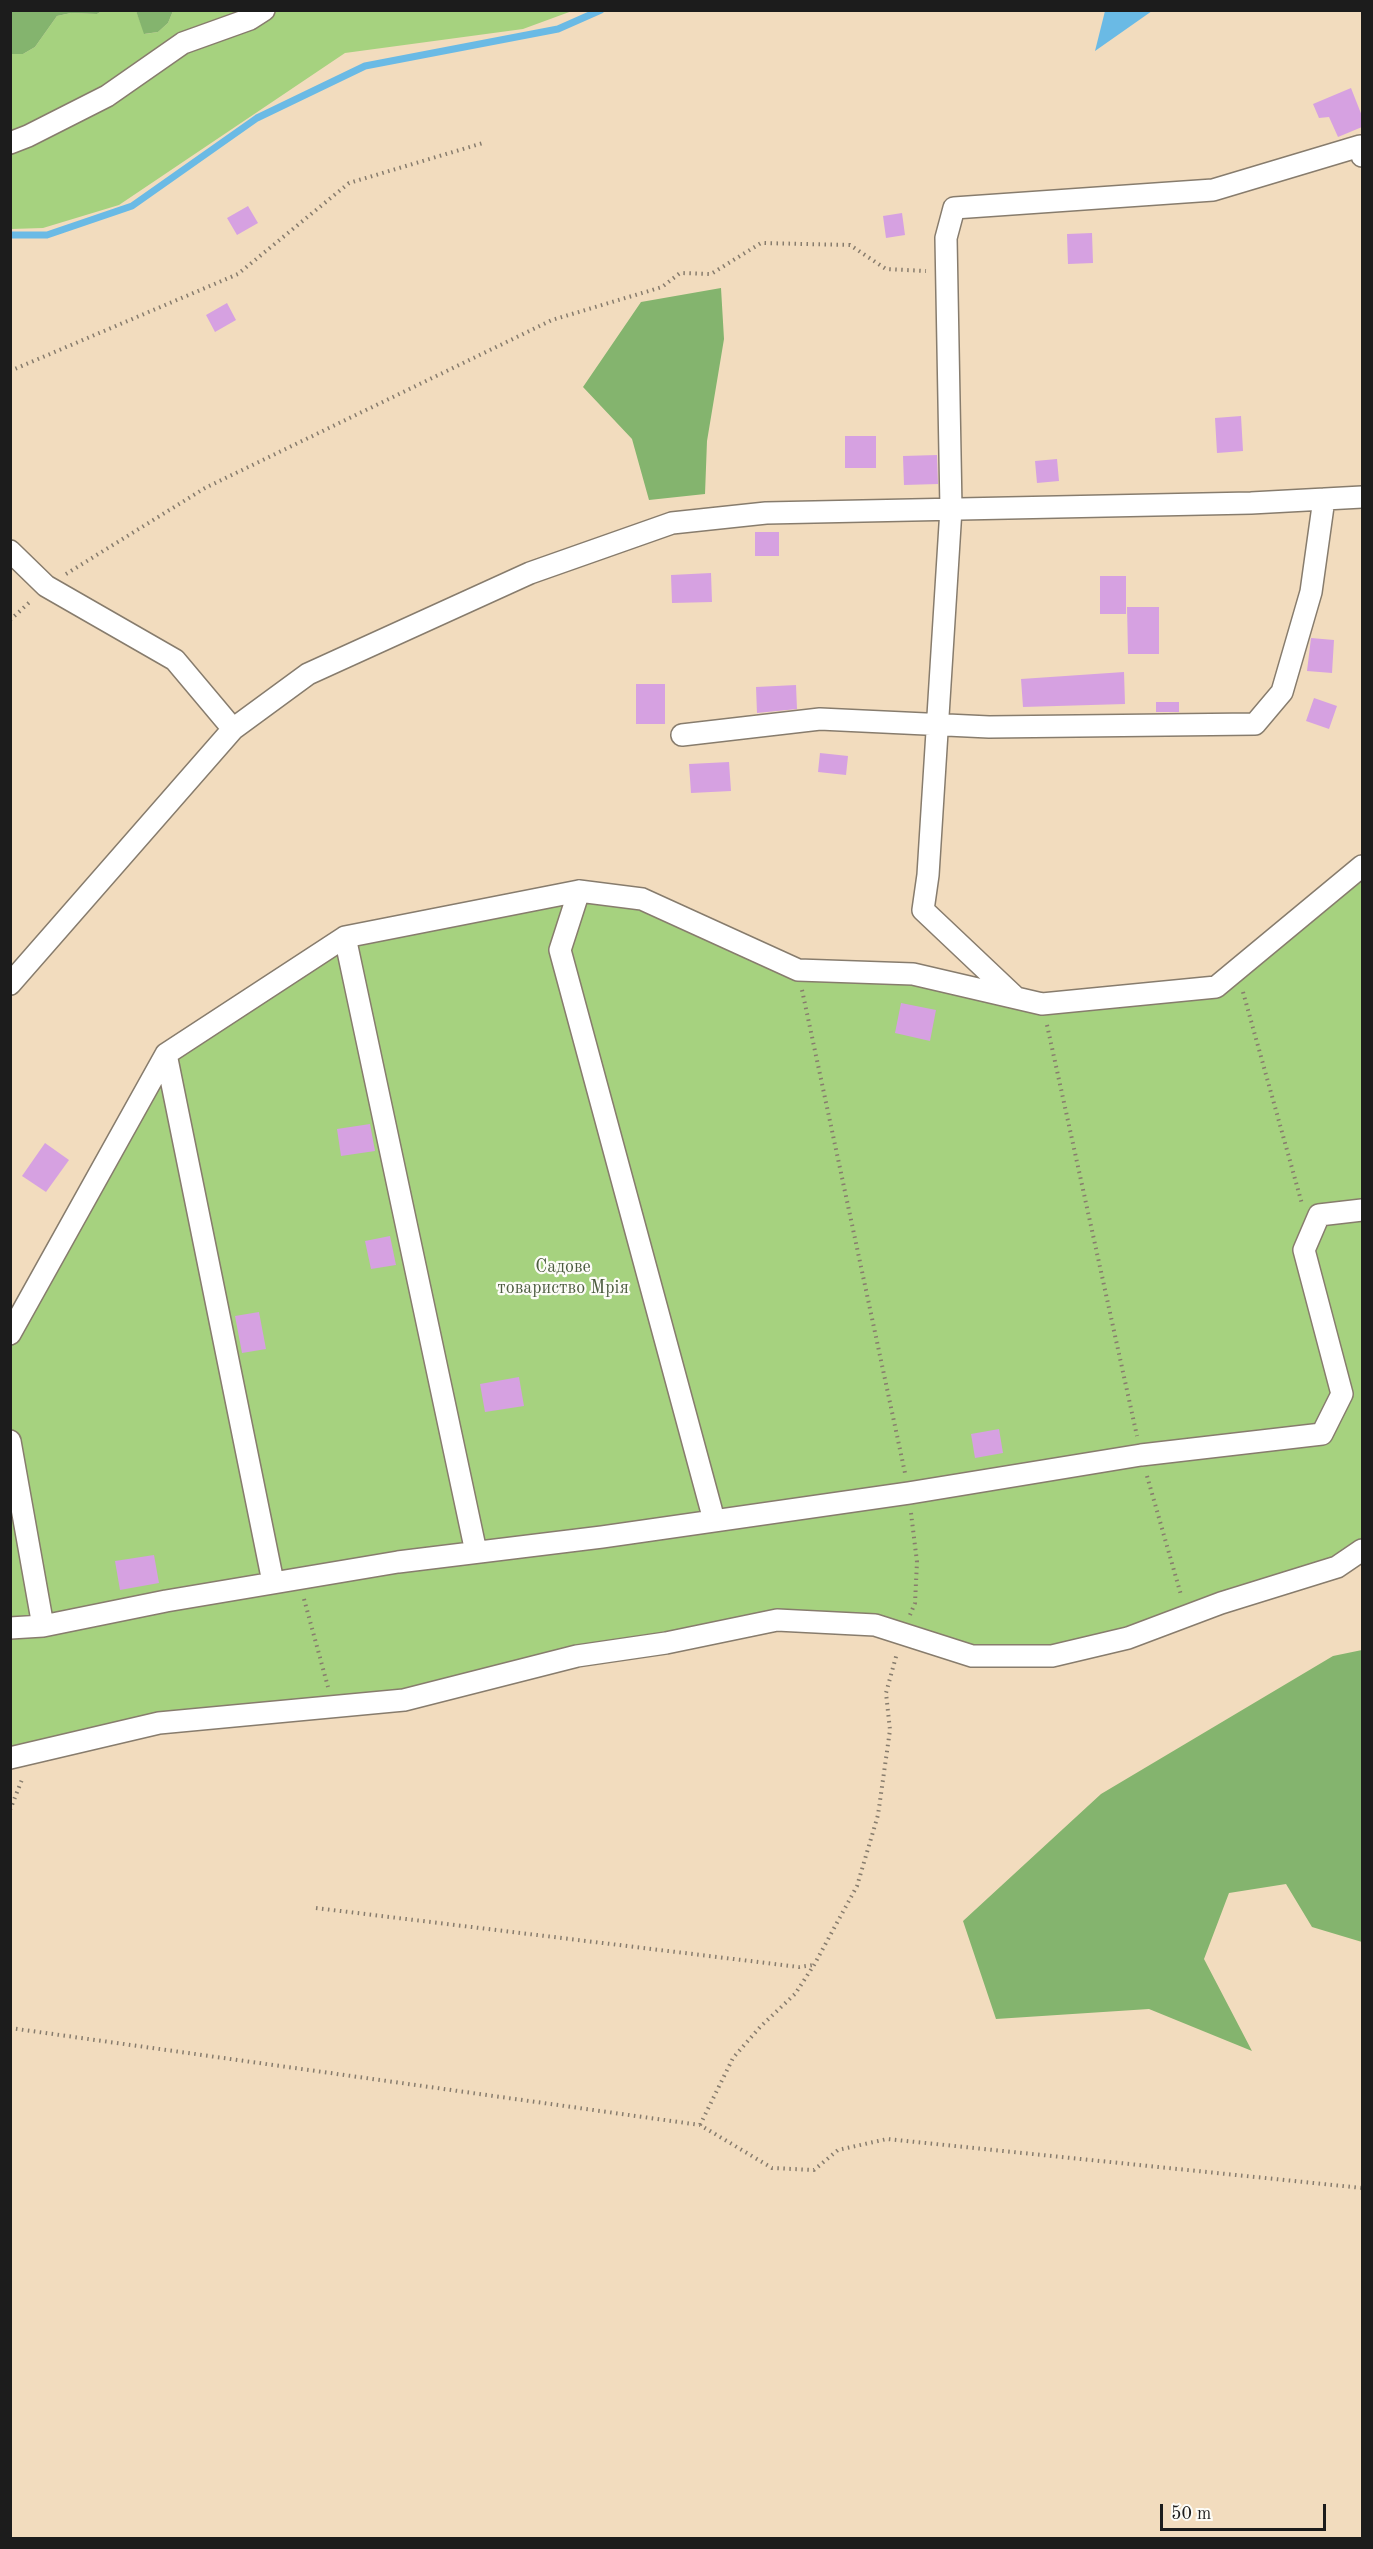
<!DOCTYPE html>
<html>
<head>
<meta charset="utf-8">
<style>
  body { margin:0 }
  #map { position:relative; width:1373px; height:2549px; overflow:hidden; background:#f2dcbe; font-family:"Old Standard TT",serif }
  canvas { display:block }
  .frame { position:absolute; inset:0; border:12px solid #1c1c1c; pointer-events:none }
  .scale { position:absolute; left:1160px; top:2504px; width:166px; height:27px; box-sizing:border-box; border:3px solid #1c1c1c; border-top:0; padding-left:8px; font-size:18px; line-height:21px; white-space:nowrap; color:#1c1c1c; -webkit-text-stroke:4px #fdfcf7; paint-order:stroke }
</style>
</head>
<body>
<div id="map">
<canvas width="1373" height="2549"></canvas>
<div class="frame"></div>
<div class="scale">50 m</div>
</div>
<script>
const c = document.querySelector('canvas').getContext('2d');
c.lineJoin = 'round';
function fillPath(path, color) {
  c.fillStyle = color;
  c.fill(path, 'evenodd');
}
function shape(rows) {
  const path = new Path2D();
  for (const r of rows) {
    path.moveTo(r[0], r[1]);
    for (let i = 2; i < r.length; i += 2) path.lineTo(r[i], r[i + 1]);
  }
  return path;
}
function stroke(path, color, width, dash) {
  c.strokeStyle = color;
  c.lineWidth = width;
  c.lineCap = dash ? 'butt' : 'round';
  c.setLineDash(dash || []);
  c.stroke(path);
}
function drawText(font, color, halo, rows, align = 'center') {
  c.font = font + ' "Old Standard TT",serif';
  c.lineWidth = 4.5;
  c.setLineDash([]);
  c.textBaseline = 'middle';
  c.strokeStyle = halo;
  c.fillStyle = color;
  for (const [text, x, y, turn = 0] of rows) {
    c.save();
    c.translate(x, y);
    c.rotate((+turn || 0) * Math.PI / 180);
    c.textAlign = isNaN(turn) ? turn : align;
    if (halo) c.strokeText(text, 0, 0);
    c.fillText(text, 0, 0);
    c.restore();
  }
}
const green = shape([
  [102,11,136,11,145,34,158,32,168,23,173,11,572,11,523,29,345,53,119,205,43,228,11,229,11,54,23,54,35,47,57,16,71,13,97,14],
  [1362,866,1362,1550,1128,1638,972,1656,875,1625,777,1620,404,1700,159,1723,11,1758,11,1334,166,1054,345,937,579,891,642,899,798,970,913,974,1042,1004,1216,987]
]);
const forest = shape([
  [11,10,102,10,102,11,97,14,71,13,57,16,35,47,23,54,11,54],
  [173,11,168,23,158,32,144,34,136,11],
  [721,288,724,339,707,441,705,494,649,500,632,439,583,387,641,302],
  [1362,1650,1362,1942,1312,1927,1286,1884,1229,1893,1204,1959,1252,2051,1149,2009,996,2019,963,1921,1101,1794,1333,1656]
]);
const water = shape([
  [1105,11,1105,10,1152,11,1095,51]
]);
const stream = shape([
  [10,235,47,235,132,206,257,118,365,66,558,29,601,10]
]);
const building = shape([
  [1351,88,1362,116,1362,127,1338,137,1329,117,1319,118,1313,104],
  [248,206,258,223,237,235,227,218],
  [902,213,905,235,886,238,883,216],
  [1092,233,1093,263,1068,264,1067,234],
  [227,303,236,320,215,332,206,315],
  [1241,416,1243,451,1217,453,1215,418],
  [845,436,876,436,876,468,845,468],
  [937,455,938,484,904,485,903,456],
  [1057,459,1059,481,1037,483,1035,461],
  [755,532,779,532,779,556,755,556],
  [711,573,712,602,672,603,671,575],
  [1100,576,1126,576,1126,614,1100,614],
  [1127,607,1159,607,1159,654,1128,654],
  [1311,638,1334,640,1332,673,1307,671],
  [1124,672,1125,704,1023,707,1021,679],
  [636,684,665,684,665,724,636,724],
  [796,685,797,709,757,713,756,687],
  [1314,698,1337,706,1329,729,1306,721],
  [1156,702,1179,702,1179,712,1156,712],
  [820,753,848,756,846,775,818,772],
  [729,762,731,791,691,793,689,764],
  [901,1003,936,1010,930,1041,895,1033],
  [370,1124,375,1151,341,1156,337,1129],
  [45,1143,69,1160,46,1192,22,1176],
  [390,1236,396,1265,371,1269,365,1241],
  [259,1312,266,1349,242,1353,235,1316],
  [519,1377,524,1406,485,1412,480,1384],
  [999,1429,1003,1453,975,1458,971,1434],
  [154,1555,159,1583,120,1590,115,1561]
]);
const path = shape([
  [10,371,238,274,349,183,483,143],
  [66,574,205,488,552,320,662,287,680,273,711,274,761,243,850,245,886,269,926,271],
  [10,620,32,600],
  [802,990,905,1473],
  [1243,992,1302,1204],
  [1047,1025,1137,1436],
  [1147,1476,1181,1595],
  [304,1599,328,1687],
  [910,1615,915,1603,917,1562,911,1513],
  [10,1810,23,1777],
  [316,1908,799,1967,813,1965],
  [10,2028,700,2125,772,2168,814,2170,838,2150,887,2139,1362,2188],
  [700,2125,733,2058,760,2027,795,1994,814,1965,857,1886,878,1815,890,1730,886,1693,897,1653]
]);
const street = shape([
  [10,143,28,136,107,96,183,43,250,19,264,10],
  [10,551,46,586,175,660,233,729],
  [682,735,820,719,989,727,1255,724,1282,692,1311,592,1324,499],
  [579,891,560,950,714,1520],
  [345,937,476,1552],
  [10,984,233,729,308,674,530,573,672,523,766,513,1251,503,1362,497],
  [1015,997,923,910,928,875,951,509,946,238,954,208,1213,190,1360,146,1362,156],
  [166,1054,273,1582],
  [10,1334,166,1054,345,937,579,891,642,899,798,970,913,974,1042,1004,1216,987,1362,866],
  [10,1441,43,1626],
  [10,1628,43,1626,166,1601,398,1562,602,1537,909,1493,1141,1455,1322,1434,1342,1394,1304,1250,1319,1215,1362,1210],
  [10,1758,159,1723,404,1700,577,1656,666,1643,777,1620,875,1625,972,1656,1052,1656,1128,1638,1221,1603,1337,1567,1362,1550]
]);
const parkNames = [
  ["Садове",563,1267],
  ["товариство Мрія",563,1288]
];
fillPath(green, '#a6d27f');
fillPath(forest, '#84b46e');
fillPath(water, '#6abae5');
stroke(stream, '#6abae5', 7);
fillPath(building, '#d6a1e1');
stroke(street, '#877c6d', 24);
stroke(path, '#877c6d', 4, [1.5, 4.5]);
stroke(street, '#fff', 21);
drawText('18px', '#4c5c3f', '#fdfcf7', parkNames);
</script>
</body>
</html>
